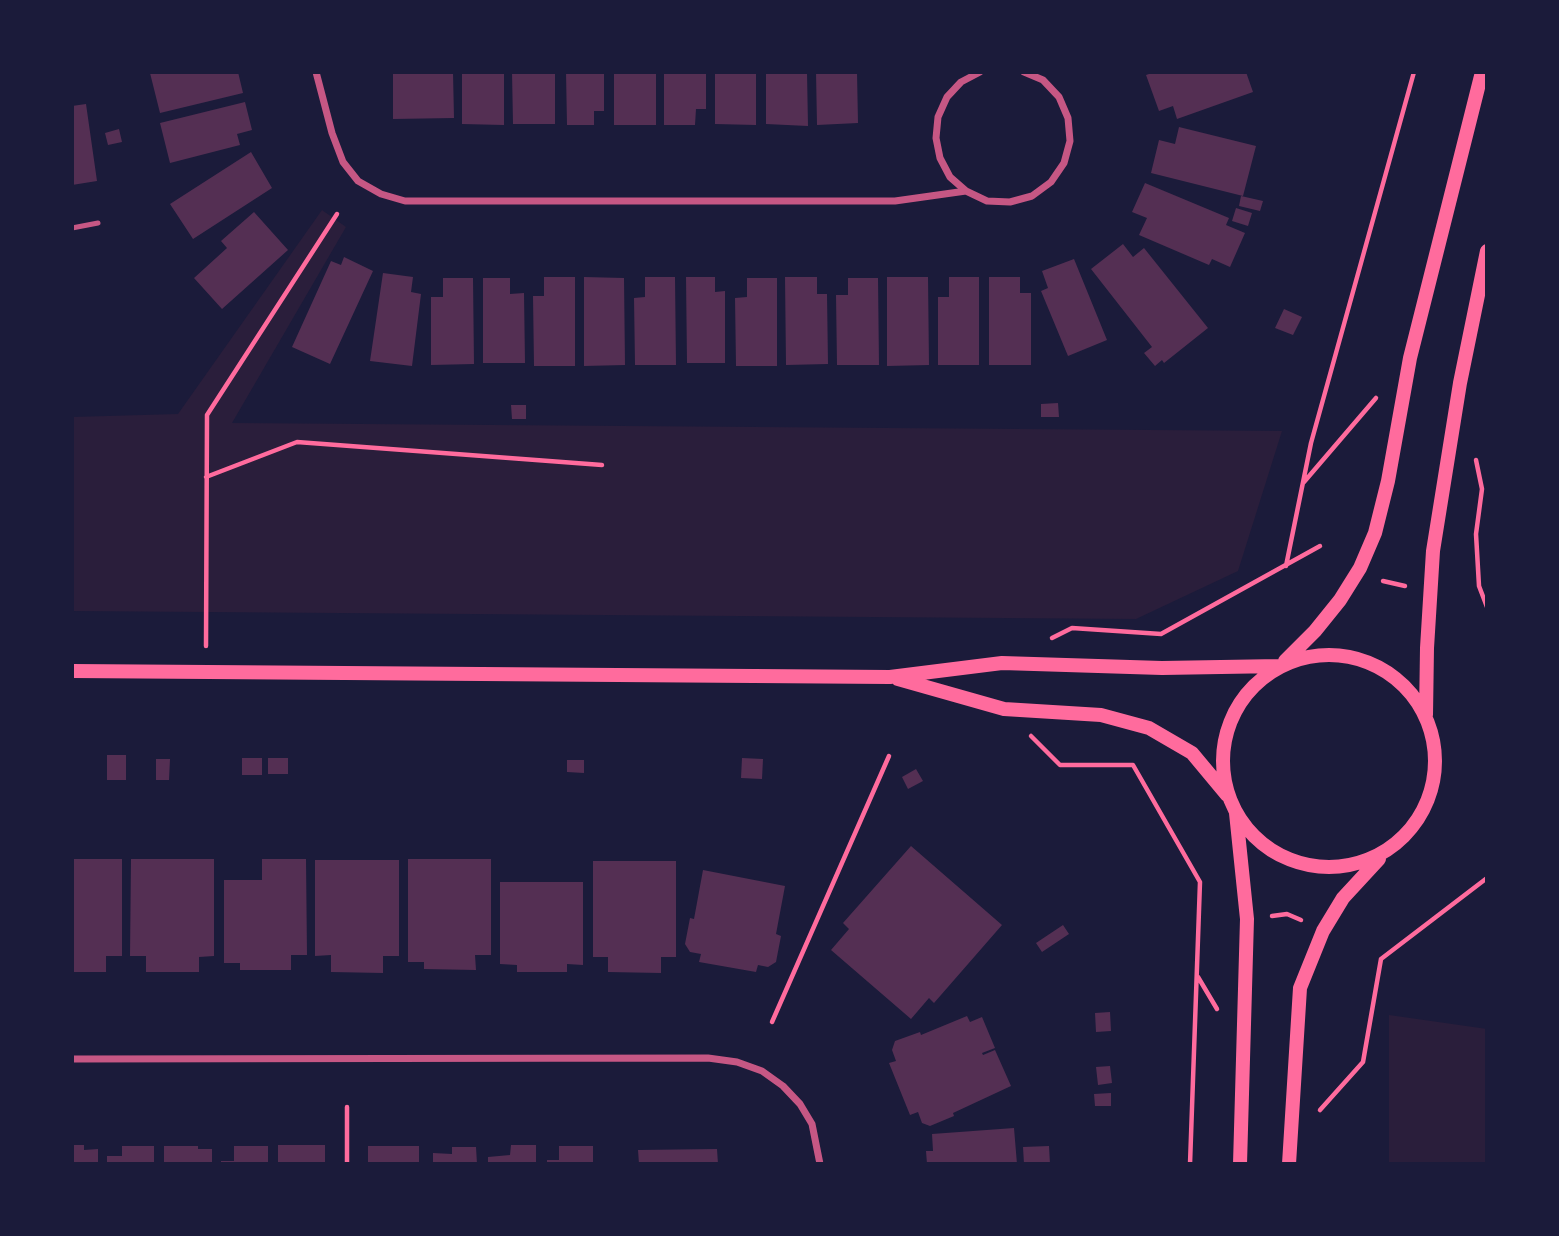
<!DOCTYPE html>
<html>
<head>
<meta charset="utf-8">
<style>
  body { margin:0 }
  #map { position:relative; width:1559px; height:1236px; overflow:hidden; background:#1b1b3a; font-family:"DM Sans",sans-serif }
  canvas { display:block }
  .frame { position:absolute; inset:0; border:74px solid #1b1b3a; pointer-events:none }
</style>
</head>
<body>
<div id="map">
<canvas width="1559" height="1236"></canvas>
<div class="frame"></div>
</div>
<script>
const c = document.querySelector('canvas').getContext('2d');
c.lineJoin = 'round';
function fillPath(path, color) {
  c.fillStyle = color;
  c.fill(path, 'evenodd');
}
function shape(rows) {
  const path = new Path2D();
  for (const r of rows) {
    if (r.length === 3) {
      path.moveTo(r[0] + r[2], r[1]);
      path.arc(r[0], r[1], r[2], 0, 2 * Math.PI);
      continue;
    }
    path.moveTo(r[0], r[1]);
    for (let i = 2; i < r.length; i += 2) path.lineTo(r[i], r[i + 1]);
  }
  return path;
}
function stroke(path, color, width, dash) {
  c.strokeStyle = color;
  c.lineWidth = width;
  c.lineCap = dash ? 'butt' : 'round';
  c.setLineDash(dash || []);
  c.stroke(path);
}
const green = shape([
  [322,210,346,227,232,423,1282,431,1238,571,1136,619,72,611,72,417,178,414],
  [1389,1015,1487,1029,1487,1164,1389,1164]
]);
const building = shape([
  [238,72,243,93,160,113,150,73],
  [393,72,453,72,454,118,393,119],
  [462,72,504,72,504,125,462,124],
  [512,72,555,72,555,124,513,124],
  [566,72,604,72,604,111,594,111,594,125,567,125],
  [614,72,656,72,656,125,614,125],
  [664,72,706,72,706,109,696,109,695,125,664,125],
  [715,72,756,72,756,125,715,124],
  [766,72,807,72,808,126,766,124],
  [816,72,857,72,858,123,817,125],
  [1155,72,1246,72,1253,92,1177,119,1173,106,1159,111,1146,75],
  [245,102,252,130,237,134,240,145,170,163,160,123],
  [86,104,97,181,72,185,72,106],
  [1179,127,1256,146,1243,196,1151,173,1159,140,1175,144],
  [119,129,122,142,108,145,105,133],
  [251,152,272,188,193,239,170,204],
  [1145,183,1229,218,1226,225,1245,233,1230,267,1212,259,1209,265,1139,235,1147,218,1132,212],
  [1241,196,1263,201,1260,211,1239,206],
  [1236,208,1252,213,1248,226,1232,221],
  [254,212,288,250,222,309,194,278,227,248,221,241],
  [1123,244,1133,257,1144,248,1208,328,1164,363,1162,360,1155,366,1144,353,1152,347,1091,269],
  [344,257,373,271,330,364,292,347,331,261,341,265],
  [1074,259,1107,340,1068,356,1041,291,1048,288,1042,271],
  [383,273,413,277,411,292,421,294,412,366,370,361],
  [544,277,575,277,575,366,534,366,533,296,544,296],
  [584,277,624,278,625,365,584,366],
  [645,277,675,277,676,365,635,365,634,298,645,297],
  [686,277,715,277,715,292,725,291,725,363,687,363],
  [785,277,817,277,817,294,827,294,828,364,786,365],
  [887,277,928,277,929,365,887,366],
  [949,277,979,277,979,365,938,365,938,297,949,297],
  [989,277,1020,277,1020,293,1031,293,1031,365,989,365],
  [443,278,473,278,474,364,431,365,431,297,443,297],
  [483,278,510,278,510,294,524,293,525,363,483,363],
  [747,278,777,278,777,366,736,366,735,298,747,297],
  [848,278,878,278,879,365,837,365,836,295,848,295],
  [1284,309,1302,317,1293,335,1275,328],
  [1058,403,1059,417,1041,417,1041,404],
  [511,405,526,405,526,419,512,419],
  [107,755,126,755,126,780,107,780],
  [242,758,262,758,262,775,242,775],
  [268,758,288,758,288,774,268,774],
  [742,758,763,759,762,779,741,778],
  [156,759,170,759,169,780,156,780],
  [567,760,584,760,584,773,567,772],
  [916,769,923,781,908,789,902,777],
  [911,846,1002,925,934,1003,929,998,911,1019,831,950,849,929,843,923],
  [72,859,122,859,122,956,106,956,106,972,72,972],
  [131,859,214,859,214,956,199,957,199,972,146,972,146,956,130,956],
  [262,859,306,859,307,955,291,955,291,970,240,970,240,963,224,963,224,880,262,880],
  [408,859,491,859,491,955,475,955,476,970,424,969,424,962,408,962],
  [315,860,399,860,399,956,383,956,383,973,331,972,331,955,315,956],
  [593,861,676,861,676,957,661,957,661,973,608,972,608,957,593,957],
  [703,870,785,886,776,934,781,936,776,962,768,967,758,965,756,972,699,962,701,954,690,952,685,944,690,918,694,919],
  [500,882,583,882,583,965,567,964,567,972,517,972,517,965,500,964],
  [1063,925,1069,934,1042,952,1036,943],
  [1110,1012,1111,1031,1096,1032,1095,1013],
  [967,1016,970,1022,982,1017,995,1048,982,1053,983,1055,995,1050,1011,1086,953,1113,954,1116,930,1126,922,1123,918,1112,910,1115,889,1063,896,1061,892,1050,895,1041,920,1032,921,1035],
  [1110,1066,1112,1083,1098,1085,1096,1067],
  [1111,1093,1111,1106,1095,1106,1094,1094],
  [1014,1128,1017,1164,927,1164,926,1151,933,1151,932,1134],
  [72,1145,84,1145,84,1150,98,1149,98,1164,72,1164],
  [278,1145,325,1145,325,1164,278,1164],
  [511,1145,536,1145,536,1164,488,1164,488,1157,510,1155],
  [122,1146,154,1146,154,1164,107,1164,107,1156,122,1156],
  [164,1146,198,1146,198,1149,212,1149,212,1164,164,1164],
  [234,1146,268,1146,268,1164,221,1164,221,1161,234,1161],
  [368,1146,419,1146,419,1164,368,1164],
  [559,1146,593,1146,593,1164,547,1164,547,1160,559,1160],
  [1049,1146,1050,1164,1024,1164,1023,1147],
  [452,1147,476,1147,477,1164,433,1164,433,1153,452,1154],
  [717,1149,718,1164,639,1164,638,1150]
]);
const path = shape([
  [1476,460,1482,489,1476,534,1479,586,1487,607],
  [206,477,297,442,602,465],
  [1304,482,1376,398],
  [1286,566,1311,443,1414,72],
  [1383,581,1405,586],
  [1052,638,1072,628,1161,634,1320,546],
  [206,646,207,415,337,214],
  [1031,736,1060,765,1133,765,1200,882,1190,1164],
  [1272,916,1287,914,1301,920],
  [1198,977,1217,1009],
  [772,1022,889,756],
  [1320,1110,1363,1062,1381,959,1487,878],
  [347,1164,347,1107]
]);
const service = shape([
  [72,228,98,223]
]);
const minor = shape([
  [316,72,332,133,343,162,358,181,381,194,405,201,895,201,966,191],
  [980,72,961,82,947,97,938,117,936,138,940,158,950,177,966,191,987,201,1010,202,1032,196,1051,182,1064,163,1070,141,1068,118,1059,97,1043,80,1024,72],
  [72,1059,708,1058,737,1062,762,1071,783,1086,800,1104,812,1124,820,1164]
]);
const secondary = shape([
  [1329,761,106],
  [1285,661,1315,631,1340,600,1360,568,1375,533,1388,481,1410,358,1482,72],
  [72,671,890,677,1002,663,1162,668,1280,666],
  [898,679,1004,709,1101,715,1149,728,1192,753,1227,795],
  [1426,715,1427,648,1433,551,1460,383,1487,251],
  [1236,813,1247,919,1240,1164],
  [1289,1164,1300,988,1323,931,1343,898,1379,859]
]);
fillPath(green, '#2a1e3b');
fillPath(building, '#542f53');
stroke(path, '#ff6b9d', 4.5);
stroke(service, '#c65784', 5);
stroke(minor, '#c65784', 7);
stroke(secondary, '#ff6b9d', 14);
</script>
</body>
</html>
